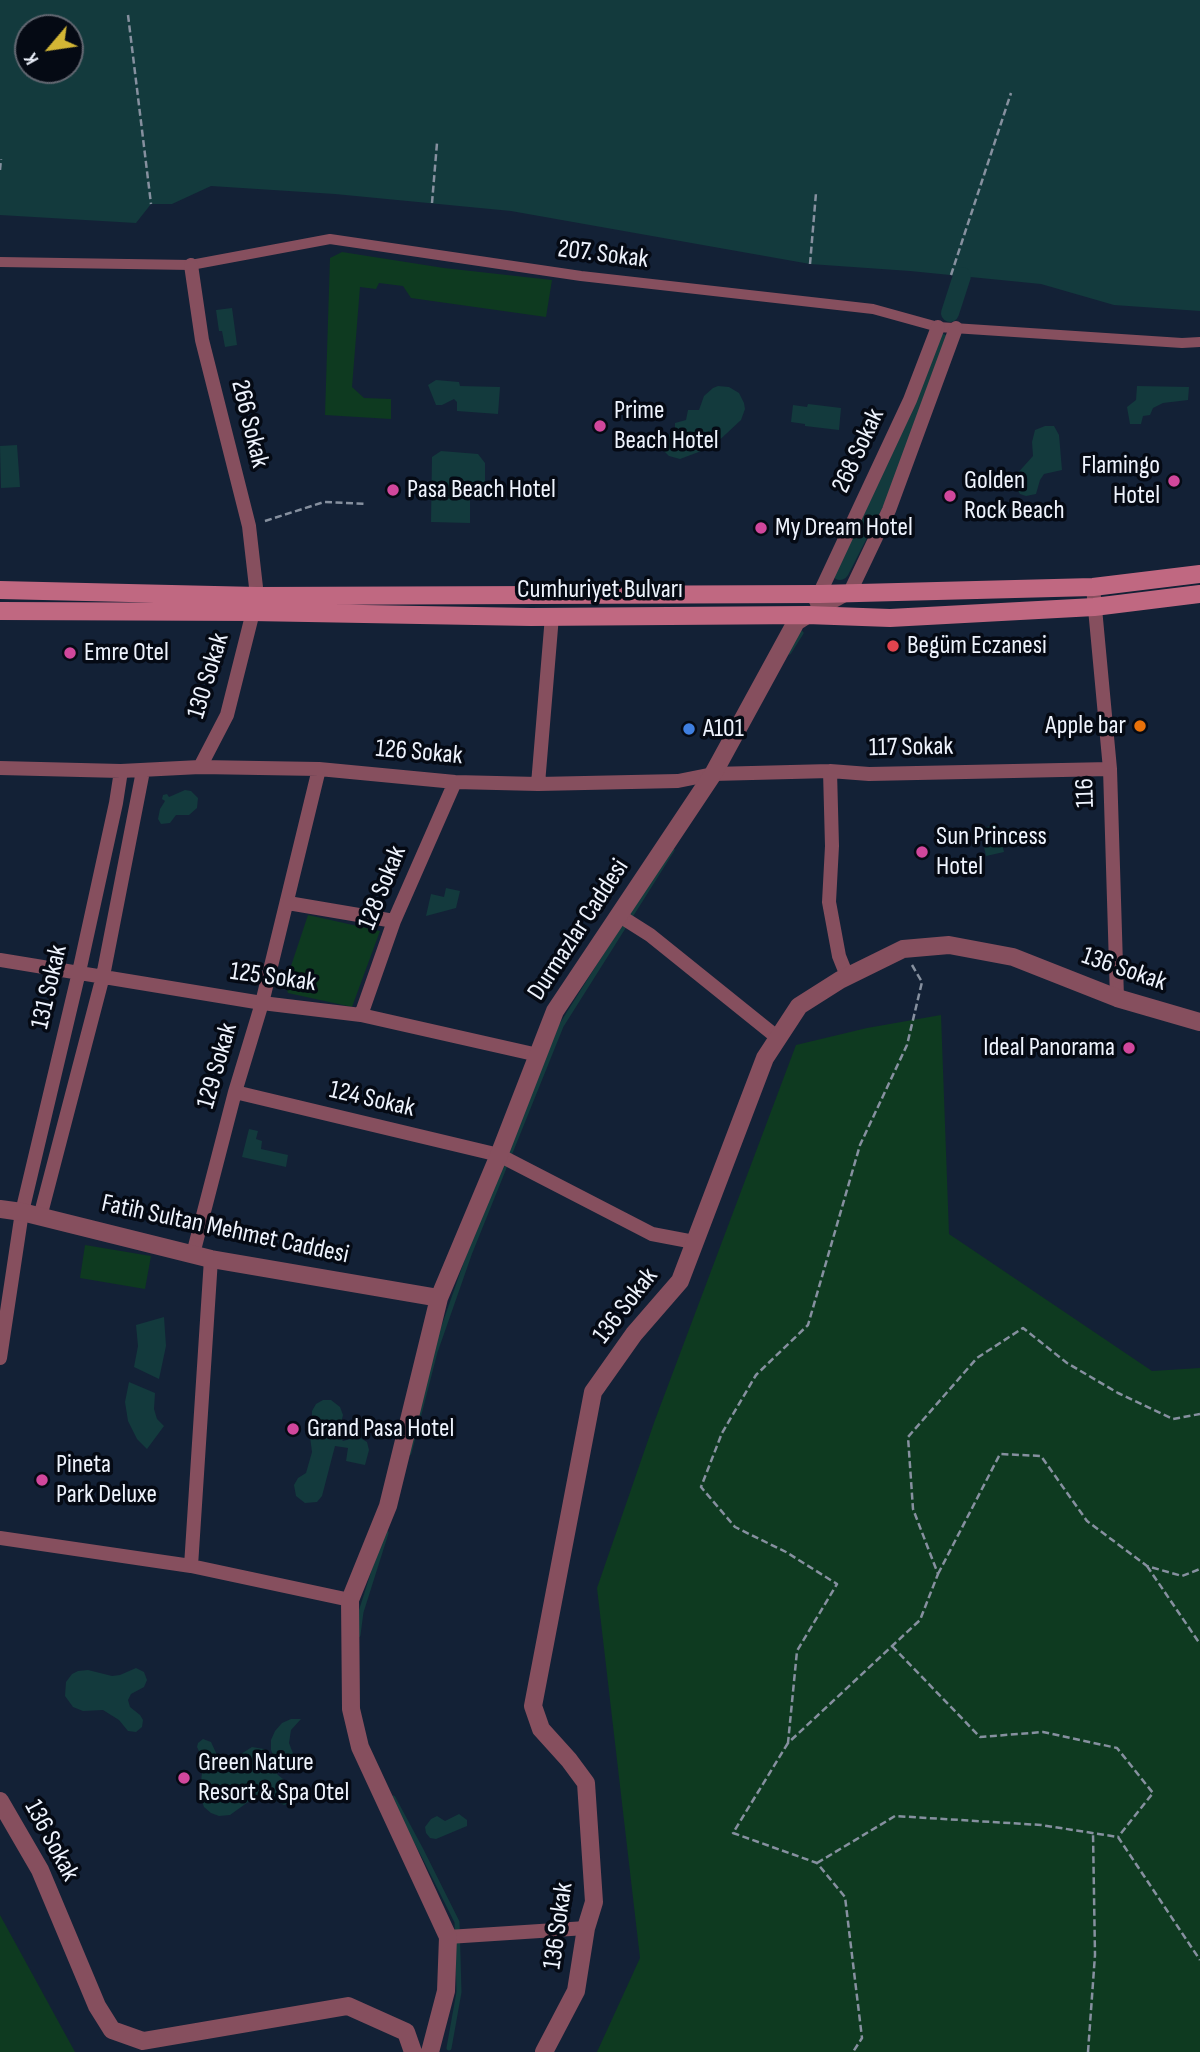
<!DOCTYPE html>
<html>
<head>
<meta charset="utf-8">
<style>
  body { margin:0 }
  #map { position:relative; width:1200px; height:2052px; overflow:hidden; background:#132136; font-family:"Sofia Sans Condensed",sans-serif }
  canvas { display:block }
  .north { position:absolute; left:14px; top:14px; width:70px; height:70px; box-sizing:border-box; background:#050a14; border:2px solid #626771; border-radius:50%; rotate:241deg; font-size:19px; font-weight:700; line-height:28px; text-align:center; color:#eef3fd }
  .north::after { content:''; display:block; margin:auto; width:24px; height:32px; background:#d3b635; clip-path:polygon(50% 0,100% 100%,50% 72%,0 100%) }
</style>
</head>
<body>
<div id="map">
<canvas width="1200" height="2052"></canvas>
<div class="north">K</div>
</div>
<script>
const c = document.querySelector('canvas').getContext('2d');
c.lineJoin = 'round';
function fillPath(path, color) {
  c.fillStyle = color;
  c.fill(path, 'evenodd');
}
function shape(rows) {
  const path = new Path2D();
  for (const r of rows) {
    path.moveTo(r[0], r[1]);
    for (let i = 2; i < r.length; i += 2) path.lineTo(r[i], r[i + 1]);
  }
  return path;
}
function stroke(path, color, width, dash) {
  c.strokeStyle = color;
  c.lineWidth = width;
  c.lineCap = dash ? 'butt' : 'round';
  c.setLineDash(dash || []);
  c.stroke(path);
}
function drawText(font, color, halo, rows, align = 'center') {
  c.font = font + ' "Sofia Sans Condensed",sans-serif';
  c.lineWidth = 7;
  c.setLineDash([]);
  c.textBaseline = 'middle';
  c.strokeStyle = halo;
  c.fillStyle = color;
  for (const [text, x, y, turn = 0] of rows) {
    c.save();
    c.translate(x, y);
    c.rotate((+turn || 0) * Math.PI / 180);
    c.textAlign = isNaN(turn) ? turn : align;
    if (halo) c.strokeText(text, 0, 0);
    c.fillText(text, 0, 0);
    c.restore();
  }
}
const green = shape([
  [342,252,444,268,552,280,546,317,411,298,403,286,379,283,376,289,360,287,352,387,364,398,391,399,391,419,325,415,330,258],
  [308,915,380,931,352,1007,288,993,285,984],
  [941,1015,949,1234,1152,1371,1200,1368,1200,2052,597,2052,640,1958,597,1588,655,1420,796,1045,867,1028],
  [85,1245,151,1256,145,1289,80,1278],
  [0,1915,75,2052,0,2052]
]);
const water = shape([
  [0,0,1200,0,1200,311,1114,305,1041,284,910,271,810,264,511,211,335,194,211,186,172,204,151,204,136,223,0,215],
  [70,28,70,70,28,70,28,28],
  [232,308,237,345,225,347,222,331,219,331,216,310],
  [436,380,459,382,460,386,500,387,498,414,457,411,457,402,454,399,442,405,436,405,428,385],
  [718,386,729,387,739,393,744,403,745,409,741,420,712,447,680,459,669,456,664,451,664,443,666,437,675,431,675,423,686,420,688,410,699,410,704,396,713,388],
  [1137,386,1189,387,1188,400,1163,403,1153,408,1150,415,1143,416,1141,424,1130,424,1127,407,1136,400],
  [808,404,841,408,839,430,805,426,805,424,791,422,793,405,807,407],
  [1045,426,1054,426,1059,435,1062,470,1044,474,1040,480,1036,494,1026,496,1020,494,1015,486,1015,476,1033,456,1032,442,1035,430],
  [17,445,20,487,1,488,0,446],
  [441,451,478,454,485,463,485,496,470,497,470,523,431,522,432,457],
  [185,790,191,791,198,798,197,808,189,815,176,815,170,823,161,824,158,819,160,809,165,801,162,799,163,795,167,794,169,797],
  [997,824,1004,852,986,856,980,829],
  [446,888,460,891,456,908,426,916,431,894,444,897],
  [249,1129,258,1131,256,1139,262,1141,261,1149,288,1155,286,1167,242,1157],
  [164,1317,166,1346,159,1379,134,1367,138,1346,136,1325],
  [129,1382,155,1393,154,1409,157,1419,164,1426,147,1449,137,1439,128,1421,125,1402],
  [323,1400,331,1400,340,1407,343,1415,338,1435,343,1441,357,1437,362,1439,367,1442,369,1450,365,1465,346,1461,348,1448,335,1446,322,1496,317,1502,305,1503,296,1496,294,1485,298,1478,306,1473,312,1452,309,1429,316,1426,312,1419,312,1411,316,1404],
  [136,1668,144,1672,147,1680,144,1687,131,1694,128,1700,130,1707,140,1715,143,1720,142,1727,136,1732,128,1731,119,1720,103,1710,83,1711,73,1707,65,1696,66,1682,72,1674,78,1671,88,1670,112,1676,120,1675],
  [291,1719,301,1719,291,1730,289,1743,294,1756,302,1764,305,1770,292,1770,282,1767,275,1760,271,1750,271,1740,275,1731,282,1723],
  [203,1739,211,1742,217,1755,226,1761,233,1759,252,1747,264,1749,270,1754,271,1766,278,1775,293,1787,295,1793,294,1799,290,1803,284,1805,269,1797,261,1796,255,1797,230,1815,219,1816,211,1813,204,1807,200,1796,203,1759,197,1747,198,1743],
  [459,1814,467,1820,467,1826,436,1839,430,1838,426,1833,425,1827,431,1819,437,1816,445,1821]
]);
const stream = shape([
  [789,652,801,633],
  [409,1453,435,1352,470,1252,561,1026,672,850],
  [358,1635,361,1612,386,1533],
  [393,1798,422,1852,457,1922,459,1992,449,2048]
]);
const canal = shape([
  [950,313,962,276],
  [840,571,900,454,940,342]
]);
const path = shape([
  [128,15,151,204],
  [0,170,1,159],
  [432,203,437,143],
  [810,264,816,193],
  [951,275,1011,93],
  [265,521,324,502,367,504],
  [912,965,922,982,907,1045,860,1145,808,1325,756,1375,722,1433,701,1487,735,1527,786,1552,837,1584,797,1651,788,1743,920,1620,938,1574,913,1509,908,1437,977,1358,1023,1328,1067,1363,1118,1393,1173,1419,1200,1414],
  [1147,1566,1200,1644],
  [938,1574,1000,1454,1041,1456,1087,1521,1147,1566,1182,1576,1200,1569],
  [892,1646,980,1737,1043,1732,1117,1748,1153,1793,1118,1837],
  [788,1743,733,1833,817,1863,845,1897,862,2038,853,2052],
  [817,1863,895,1816,1041,1825,1118,1837,1200,1960],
  [1088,2052,1095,1955,1093,1833]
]);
const pedestrian = shape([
  [0,262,191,265,330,239,581,276,873,309,938,327,1182,343,1200,342]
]);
const minor = shape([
  [191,265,202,340,249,526,257,596,227,715,200,767],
  [1093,587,1110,769,1117,998],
  [816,601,910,400,938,327],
  [808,615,850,592,889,510,956,328],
  [0,768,121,771,200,767,319,769,455,782,538,784,678,781,713,774,830,771,869,774,1110,769],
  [830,771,832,846,829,902,839,956,847,976],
  [538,784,552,616],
  [288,903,394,921],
  [620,916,650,935,778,1038],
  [0,960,262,1003,361,1015,538,1055],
  [361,1015,394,921,455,782],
  [235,1092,499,1155,652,1234,694,1242],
  [40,1217,103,976,143,771],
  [193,1254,235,1092,262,1003,319,769],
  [0,1358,22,1212,79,972,116,803,121,771],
  [0,1538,191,1566,350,1600],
  [191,1566,211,1259],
  [448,1937,586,1928]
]);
const tertiary = shape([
  [0,1209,22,1212,211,1259,439,1298],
  [0,1801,40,1870,97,2006,112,2030,143,2041,348,2006,406,2032,413,2052],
  [430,2052,446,1991,448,1937,360,1747,351,1709,350,1600,388,1506,439,1298,499,1155,555,1011,713,774,796,622,807,615],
  [544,2052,576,1991,586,1928,594,1902,586,1783,569,1760,541,1729,533,1706,593,1392,634,1334,680,1281,765,1058,799,1006,840,980,903,949,949,945,1013,957,1117,998,1200,1022]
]);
const secondary = shape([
  [0,590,257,596,820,594,1093,587,1200,574],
  [0,611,252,612,531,617,807,615,890,618,1094,607,1200,594]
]);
const markers = [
  [600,426,7,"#d1479c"],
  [1174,481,7,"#d1479c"],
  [393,490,7,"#d1479c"],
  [950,496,7,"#d1479c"],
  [761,528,7,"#d1479c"],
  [893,646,7,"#e0444e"],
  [70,653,7,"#d1479c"],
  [1140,726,7,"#e8710a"],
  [689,729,7,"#3f7fe0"],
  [922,852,7,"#d1479c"],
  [1129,1048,7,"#d1479c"],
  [293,1429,7,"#d1479c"],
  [42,1480,7,"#d1479c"],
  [184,1778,7,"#d1479c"]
];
const streetNames = [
  ["207. Sokak",603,255,7],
  ["266 Sokak",249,424,76],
  ["268 Sokak",859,451,-65],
  ["Cumhuriyet Bulvarı",600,590],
  ["130 Sokak",209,676,-73],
  ["117 Sokak",911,748,-1],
  ["126 Sokak",419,753,5],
  ["116",1086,793,-92],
  ["128 Sokak",383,888,-68],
  ["Durmazlar Caddesi",579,930,-57],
  ["136 Sokak",1124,970,19],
  ["125 Sokak",273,978,8],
  ["131 Sokak",50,987,-77],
  ["129 Sokak",218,1066,-74],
  ["124 Sokak",372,1100,13],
  ["Fatih Sultan Mehmet Caddesi",225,1230,12],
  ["136 Sokak",626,1306,-52],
  ["136 Sokak",51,1841,62],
  ["136 Sokak",559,1926,-82]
];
const poiNames = [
  ["Prime",614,411],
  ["Beach Hotel",614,441],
  ["Flamingo",1160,466,"right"],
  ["Hotel",1160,496,"right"],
  ["Golden",964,481],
  ["Rock Beach",964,511],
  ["Pasa Beach Hotel",407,490],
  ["My Dream Hotel",775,528],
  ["Begüm Eczanesi",907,646],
  ["Emre Otel",84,653],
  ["Apple bar",1126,726,"right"],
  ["A101",703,729],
  ["Sun Princess",936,837],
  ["Hotel",936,867],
  ["Ideal Panorama",1115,1048,"right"],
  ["Grand Pasa Hotel",307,1429],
  ["Pineta",56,1465],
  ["Park Deluxe",56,1495],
  ["Green Nature",198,1763],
  ["Resort & Spa Otel",198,1793]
];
fillPath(green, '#0e3a20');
fillPath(water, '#133a3d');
stroke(stream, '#133a3d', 5);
stroke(canal, '#133a3d', 18);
stroke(path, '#86909f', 2.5, [7, 3.5]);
stroke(pedestrian, '#864f5e', 10);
stroke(minor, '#864f5e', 14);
stroke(tertiary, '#864f5e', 18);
stroke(secondary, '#c06881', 18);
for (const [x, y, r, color] of markers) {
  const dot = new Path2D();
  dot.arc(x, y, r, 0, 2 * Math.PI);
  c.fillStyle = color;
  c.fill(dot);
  stroke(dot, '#050a14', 2.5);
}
drawText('26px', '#eef3fd', '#050a14', streetNames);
drawText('26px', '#eef3fd', '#050a14', poiNames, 'left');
</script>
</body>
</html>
